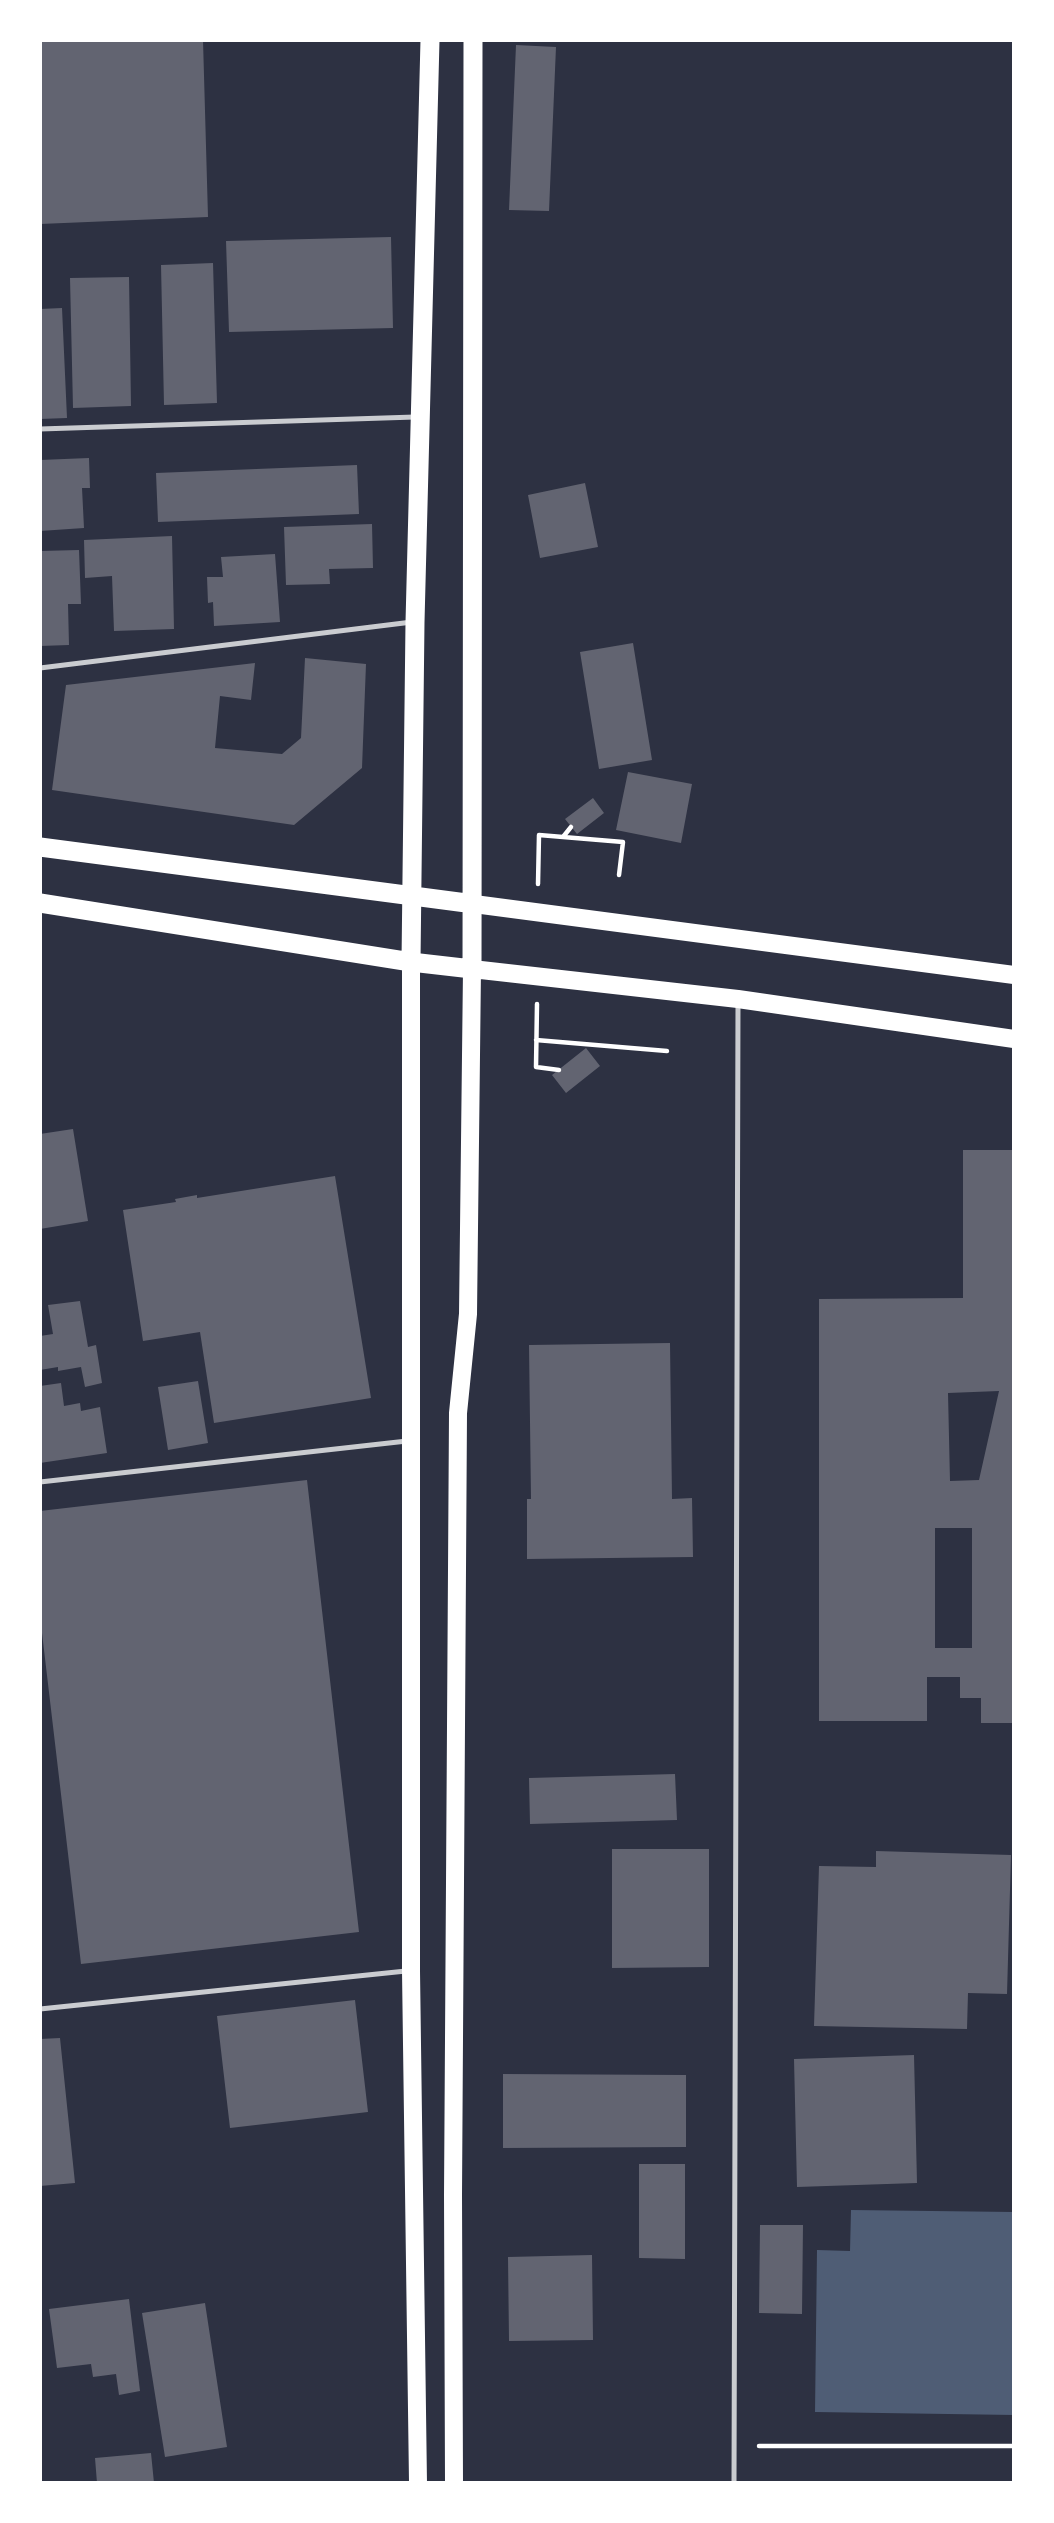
<!DOCTYPE html>
<html>
<head>
<meta charset="utf-8">
<style>
  body { margin:0 }
  #map { position:relative; width:1054px; height:2523px; overflow:hidden; background:#2d3142; font-family:"PT Sans Narrow",sans-serif }
  canvas { display:block }
  .frame { position:absolute; inset:0; border:42px solid #fff; pointer-events:none }
</style>
</head>
<body>
<div id="map">
<canvas width="1054" height="2523"></canvas>
<div class="frame"></div>
</div>
<script>
const c = document.querySelector('canvas').getContext('2d');
c.lineJoin = 'round';
function fillPath(path, color) {
  c.fillStyle = color;
  c.fill(path, 'evenodd');
}
function shape(rows) {
  const path = new Path2D();
  for (const r of rows) {
    path.moveTo(r[0], r[1]);
    for (let i = 2; i < r.length; i += 2) path.lineTo(r[i], r[i + 1]);
  }
  return path;
}
function stroke(path, color, width, dash) {
  c.strokeStyle = color;
  c.lineWidth = width;
  c.lineCap = dash ? 'butt' : 'round';
  c.setLineDash(dash || []);
  c.stroke(path);
}
const water = shape([
  [851,2210,1014,2212,1014,2415,815,2412,817,2250,850,2251]
]);
const building = shape([
  [40,40,203,40,208,217,40,224],
  [516,45,556,47,549,211,509,210],
  [391,237,393,328,229,332,226,241],
  [213,263,217,403,164,405,161,265],
  [129,277,131,406,73,408,70,278],
  [62,308,67,418,40,419,40,309],
  [89,458,90,488,82,488,84,528,40,531,40,460],
  [357,465,359,514,158,522,156,473],
  [585,483,598,547,540,558,528,495],
  [372,524,373,568,329,569,330,584,286,585,284,527],
  [172,536,174,629,114,631,112,576,85,578,84,540],
  [79,550,81,604,68,604,69,645,40,646,40,551],
  [275,554,280,622,214,626,213,602,208,603,207,577,223,577,221,557],
  [633,643,652,760,599,769,580,652],
  [305,658,366,664,362,768,294,825,52,790,66,685,255,663,251,700,220,696,215,748,282,754,301,738],
  [628,772,692,784,681,843,616,830],
  [593,798,604,813,577,834,565,819],
  [586,1048,600,1066,566,1093,552,1075],
  [73,1129,88,1221,40,1229,40,1134],
  [963,1150,1014,1150,1014,1723,981,1723,981,1698,960,1698,960,1677,927,1677,927,1721,819,1721,819,1299,963,1298],
  [999,1391,979,1480,950,1481,948,1393],
  [935,1528,972,1528,972,1648,935,1648],
  [335,1176,371,1398,214,1423,200,1332,143,1341,123,1210,176,1202,175,1199,197,1195,197,1198],
  [80,1301,88,1347,96,1345,102,1383,85,1387,81,1367,58,1371,58,1367,40,1370,40,1336,53,1334,48,1305],
  [670,1343,672,1499,692,1498,693,1557,527,1559,527,1499,531,1499,529,1345],
  [198,1381,208,1443,168,1450,158,1387],
  [61,1383,64,1406,80,1403,81,1411,100,1407,107,1453,40,1463,40,1386],
  [307,1480,359,1932,81,1964,40,1616,40,1511],
  [675,1774,677,1820,530,1824,529,1778],
  [612,1849,709,1849,709,1967,612,1968],
  [876,1851,1011,1855,1007,1994,968,1993,967,2029,814,2026,819,1866,876,1867],
  [355,2000,368,2112,230,2128,217,2016],
  [60,2038,75,2183,40,2186,40,2039],
  [914,2055,917,2183,797,2187,794,2059],
  [503,2074,686,2075,686,2147,503,2148],
  [639,2164,685,2164,685,2259,639,2258],
  [760,2225,803,2225,802,2314,759,2313],
  [592,2255,593,2340,509,2341,508,2257],
  [129,2299,140,2391,119,2395,116,2374,93,2377,91,2364,57,2368,49,2309],
  [205,2303,227,2447,165,2457,142,2313],
  [151,2453,154,2483,97,2483,95,2458]
]);
const path = shape([
  [563,837,623,842,619,875],
  [538,884,539,835,563,837,571,827],
  [537,1004,536,1067,559,1070],
  [536,1040,667,1051],
  [759,2446,1014,2446]
]);
const service = shape([
  [40,429,415,417],
  [40,668,412,622],
  [40,1482,407,1441],
  [40,2009,406,1971],
  [734,2483,738,1003]
]);
const primary = shape([
  [474,904,1014,975],
  [411,962,411,1971,418,2483],
  [454,2483,453,2194,458,1413,468,1314,472,969,738,999,1014,1039]
]);
const trunk = shape([
  [40,847,474,904],
  [40,903,411,962,472,969,473,40],
  [411,962,415,622,430,40]
]);
fillPath(water, '#4f5d75');
fillPath(building, '#626471');
stroke(path, '#fff', 4.5);
stroke(service, '#caccd0', 5);
stroke(primary, '#fff', 18);
stroke(trunk, '#fff', 19);
</script>
</body>
</html>
